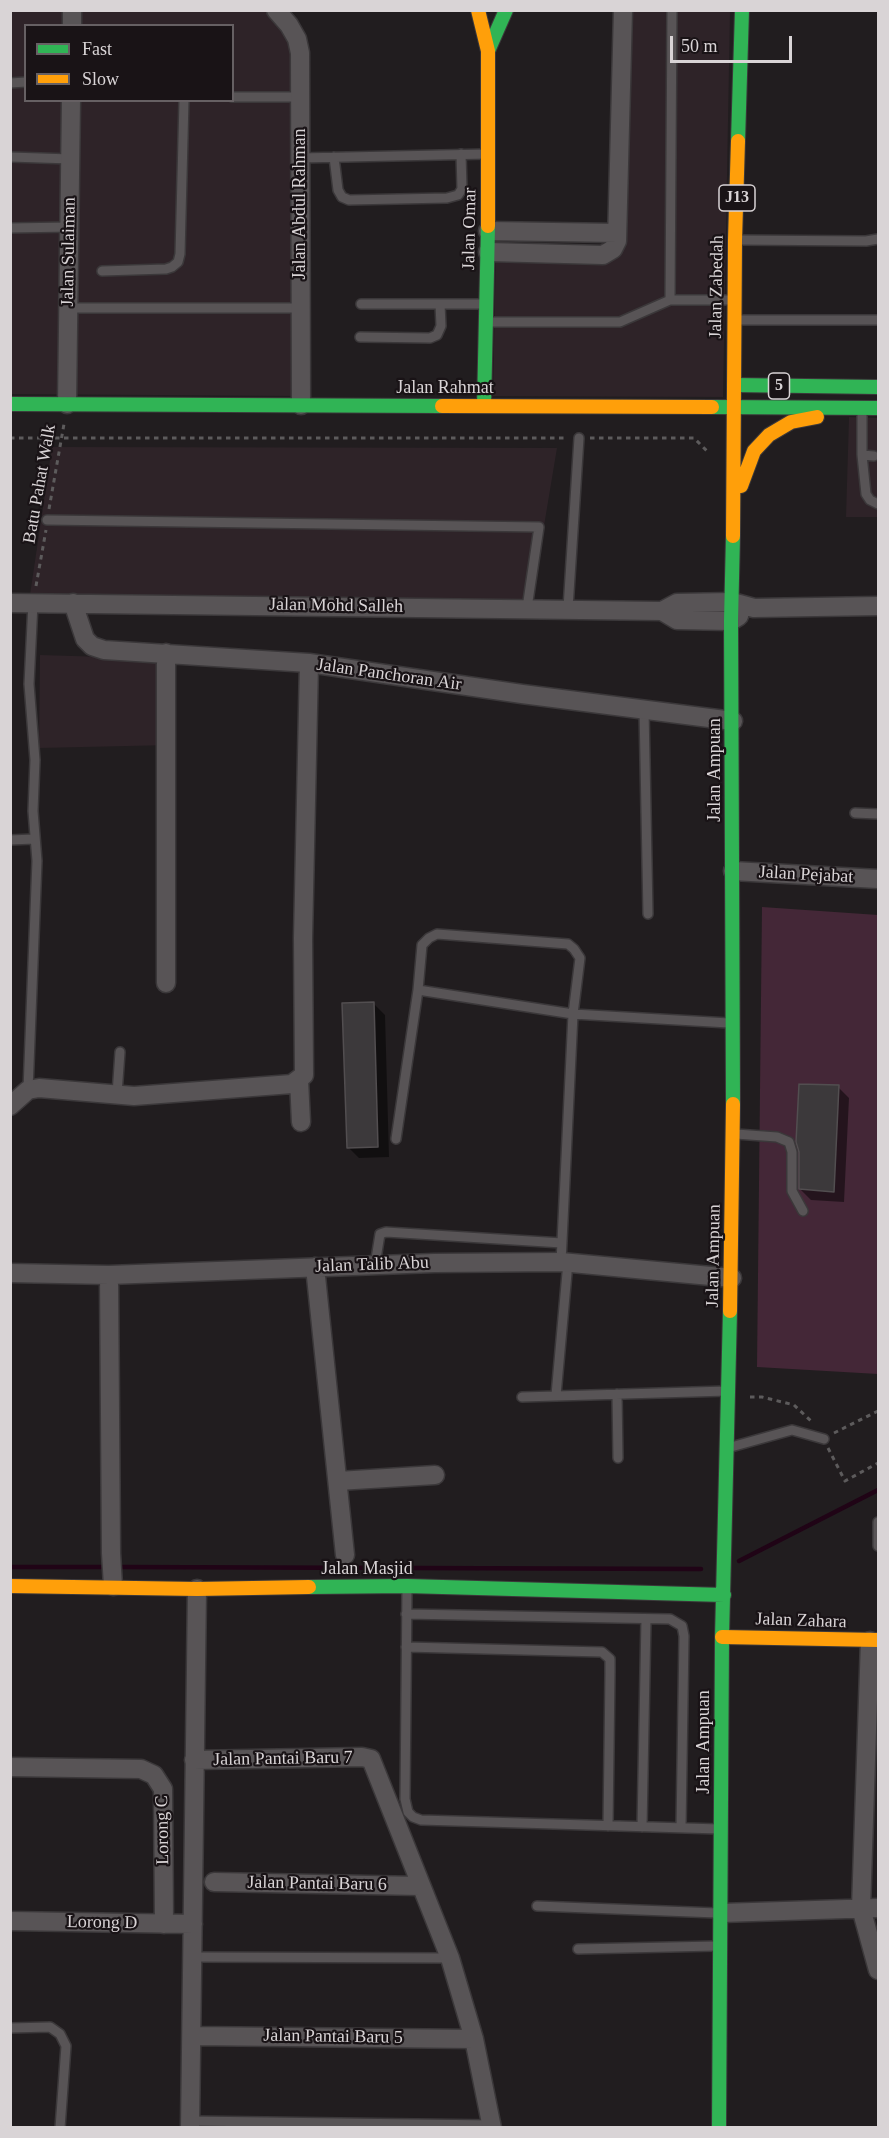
<!DOCTYPE html>
<html>
<head>
<meta charset="utf-8">
<style>
  body { margin:0 }
  #map { position:relative; width:889px; height:2138px; overflow:hidden; background:#211d1f; font-family:"Times New Roman",serif }
  canvas { display:block }
  .frame { position:absolute; inset:0; border:12px solid #d9d4d6; pointer-events:none }
  .legend { position:absolute; left:24px; top:24px; width:210px; height:78px; box-sizing:border-box; background:#191316; border:2px solid #666063; margin:0; padding:8px 10px; list-style:none; font-size:18px; color:#d9d4d6 }
  .legend li { display:flex; align-items:center; gap:12px; height:30px }
  .legend b { width:30px; border:2px solid #666063 }
  .scale { position:absolute; left:670px; top:36px; width:122px; height:27px; box-sizing:border-box; border:3px solid #d9d4d6; border-top:0; padding-left:8px; font-size:18px; line-height:21px; white-space:nowrap; color:#d9d4d6; -webkit-text-stroke:4px #191316; paint-order:stroke }
</style>
</head>
<body>
<div id="map">
<canvas width="889" height="2138"></canvas>
<div class="frame"></div>
<ul class="legend">
<li><b style="height:8px;background:#30b455"></b>Fast</li>
<li><b style="height:8px;background:#ff9f0a"></b>Slow</li>
</ul>
<div class="scale">50 m</div>
</div>
<script>
const c = document.querySelector('canvas').getContext('2d');
c.lineJoin = 'round';
function fillPath(path, color) {
  c.fillStyle = color;
  c.fill(path, 'evenodd');
}
function shape(rows) {
  const path = new Path2D();
  for (const r of rows) {
    path.moveTo(r[0], r[1]);
    for (let i = 2; i < r.length; i += 2) path.lineTo(r[i], r[i + 1]);
  }
  return path;
}
function stroke(path, color, width, dash) {
  c.strokeStyle = color;
  c.lineWidth = width;
  c.lineCap = dash ? 'butt' : 'round';
  c.setLineDash(dash || []);
  c.stroke(path);
}
function drawText(font, color, halo, rows, align = 'center') {
  c.font = font + ' "Times New Roman",serif';
  c.lineWidth = 4.5;
  c.setLineDash([]);
  c.textBaseline = 'middle';
  c.strokeStyle = halo;
  c.fillStyle = color;
  for (const [text, x, y, turn = 0] of rows) {
    c.save();
    c.translate(x, y);
    c.rotate((+turn || 0) * Math.PI / 180);
    c.textAlign = isNaN(turn) ? turn : align;
    if (halo) c.strokeText(text, 0, 0);
    c.fillText(text, 0, 0);
    c.restore();
  }
}
const built = shape([
  [11,11,269,11,285,29,293,53,296,396,11,394],
  [26,26,232,26,232,100,26,100],
  [618,11,730,11,723,397,493,396,496,246,604,248,608,246],
  [849,417,878,418,878,517,846,517],
  [52,447,557,448,529,616,28,608],
  [40,655,172,659,172,745,39,748]
]);
const green = shape([
  [762,907,878,915,878,1374,757,1367]
]);
const shadow = shape([
  [374,1004,385,1015,389,1157,359,1158,348,1147],
  [838,1087,849,1098,844,1202,811,1200,800,1189,800,1152]
]);
const stream = shape([
  [739,1561,878,1490],
  [10,1567,107,1567],
  [115,1567,701,1569]
]);
const building = shape([
  [374,1002,378,1147,347,1148,342,1003,374,1002],
  [799,1084,839,1085,834,1192,799,1189,799,1152,796,1142,799,1084]
]);
const path = shape([
  [10,438,568,438],
  [590,438,694,438,708,452],
  [49,509,64,424],
  [36,586,46,530],
  [750,1397,762,1397,794,1405,811,1421],
  [834,1433,878,1411],
  [828,1448,845,1481,878,1463]
]);
const lane = shape([
  [10,83,26,82],
  [232,97,300,97],
  [10,157,71,159],
  [334,157,338,190,342,197,349,200,447,198,458,195,462,189,461,154],
  [300,158,487,154],
  [10,228,70,227],
  [738,240,866,241,878,239],
  [102,271,166,269,172,267,178,262,180,254,184,100],
  [670,300,731,300],
  [361,304,484,304],
  [69,308,301,308],
  [737,320,878,320],
  [487,322,620,322,670,300,672,10],
  [360,337,430,338,437,335,441,326,440,304],
  [862,410,862,455,874,456],
  [862,455,866,494,870,500,878,504],
  [47,520,539,527,527,608],
  [568,608,579,438],
  [644,709,648,914],
  [855,813,878,814],
  [10,840,34,839],
  [418,990,573,1014,729,1023],
  [28,1090,37,861,33,811,35,760,29,684,33,603],
  [117,1094,120,1052],
  [736,1134,777,1137,789,1142,792,1152,792,1191,803,1211],
  [396,1139,418,990,422,945,429,938,437,934,568,944,574,949,580,958,573,1014,561,1262],
  [375,1265,380,1234,386,1232,562,1243],
  [617,1394,618,1458],
  [556,1395,568,1262],
  [522,1397,727,1391],
  [731,1447,792,1430,824,1439],
  [878,1522,878,1546],
  [407,1588,405,1799,408,1812,413,1817,421,1820,719,1829],
  [406,1614,670,1619,682,1626,684,1636,681,1828],
  [406,1647,602,1652,610,1659,610,1673,608,1826],
  [642,1827,646,1619],
  [537,1906,717,1913],
  [578,1949,716,1946],
  [192,1957,450,1958],
  [10,2028,50,2027,60,2034,66,2046,60,2128],
  [191,2121,492,2125]
]);
const street = shape([
  [276,10,289,25,297,39,300,53,301,405],
  [72,26,72,10],
  [488,231,617,233],
  [488,252,603,255,613,249,617,241,623,10],
  [67,404,71,100],
  [10,603,662,611,677,603,732,602,754,608,878,606],
  [73,603,85,639,92,646,104,650,309,663,522,694,733,721],
  [662,611,677,620,731,621,739,616],
  [733,871,878,879],
  [166,983,166,653],
  [299,1080,301,1122],
  [10,1106,28,1090,39,1088,134,1096,292,1084,304,1075,303,938,309,663],
  [315,1267,345,1555],
  [10,1273,109,1275,434,1263,561,1262,732,1278],
  [109,1275,111,1553,113,1586],
  [338,1481,435,1475],
  [870,1641,861,1908,878,1970],
  [194,1760,362,1757,371,1759,450,1958,474,2039,492,2128],
  [10,1767,141,1769,154,1775,163,1789,164,1924],
  [214,1882,420,1886],
  [721,1913,878,1908],
  [10,1921,193,1924],
  [192,2036,474,2039],
  [190,2128,197,1589]
]);
const fast = shape([
  [488,51,506,10],
  [738,141,742,10],
  [734,385,878,387],
  [10,404,442,406],
  [484,406,488,226],
  [712,407,878,408],
  [733,1104,731,621,733,536],
  [309,1587,407,1586,724,1595],
  [719,2128,722,1637,730,1311]
]);
const slow = shape([
  [478,10,488,51,488,226],
  [442,406,712,407],
  [741,486,754,451,769,435,791,422,817,417],
  [733,536,735,240,738,141],
  [730,1311,733,1104],
  [10,1586,197,1589,309,1587],
  [722,1637,878,1640]
]);
const shields = [
  [737,198,36],
  [779,386,21]
];
const shieldNames = [
  ["J13",737,198],
  ["5",779,386]
];
const streetNames = [
  ["Jalan Abdul Rahman",300,204,-90],
  ["Jalan Omar",470,229,-89],
  ["Jalan Sulaiman",69,252,-89],
  ["Jalan Zabedah",717,287,-89],
  ["Jalan Rahmat",445,388],
  ["Batu Pahat Walk",40,484,-80],
  ["Jalan Mohd Salleh",336,606,1],
  ["Jalan Panchoran Air",389,675,8],
  ["Jalan Ampuan",715,770,-90],
  ["Jalan Pejabat",806,875,3],
  ["Jalan Ampuan",714,1256,-89],
  ["Jalan Talib Abu",372,1265,-2],
  ["Jalan Masjid",367,1569],
  ["Jalan Zahara",801,1621,2],
  ["Jalan Ampuan",704,1742,-90],
  ["Jalan Pantai Baru 7",283,1759,-1],
  ["Lorong C",163,1830,-91],
  ["Jalan Pantai Baru 6",317,1884,1],
  ["Lorong D",102,1923,1],
  ["Jalan Pantai Baru 5",333,2037,1]
];
fillPath(built, '#2e2328');
fillPath(green, '#442737');
fillPath(shadow, '#0007');
stroke(stream, '#200416', 4.5);
fillPath(building, '#3c393b');
stroke(building, '#524e50', 1.5);
stroke(lane, '#3b383a', 12);
stroke(street, '#3b383a', 21);
stroke(fast, '#3b383a', 16);
stroke(slow, '#3b383a', 16);
stroke(path, '#5d5b5c', 3, [4.5, 4.5]);
stroke(lane, '#585456', 9);
stroke(street, '#585456', 18);
stroke(fast, '#30b455', 14);
stroke(slow, '#ff9f0a', 14);
for (const [x, y, w] of shields) {
  const box = new Path2D();
  box.roundRect(x - w / 2, y - 13, w, 26, 4.5);
  c.fillStyle = '#191316';
  c.fill(box);
  stroke(box, '#d9d4d6', 1.5);
}
drawText('bold 16px', '#d9d4d6', null, shieldNames);
drawText('18px', '#d9d4d6', '#191316', streetNames);
</script>
</body>
</html>
